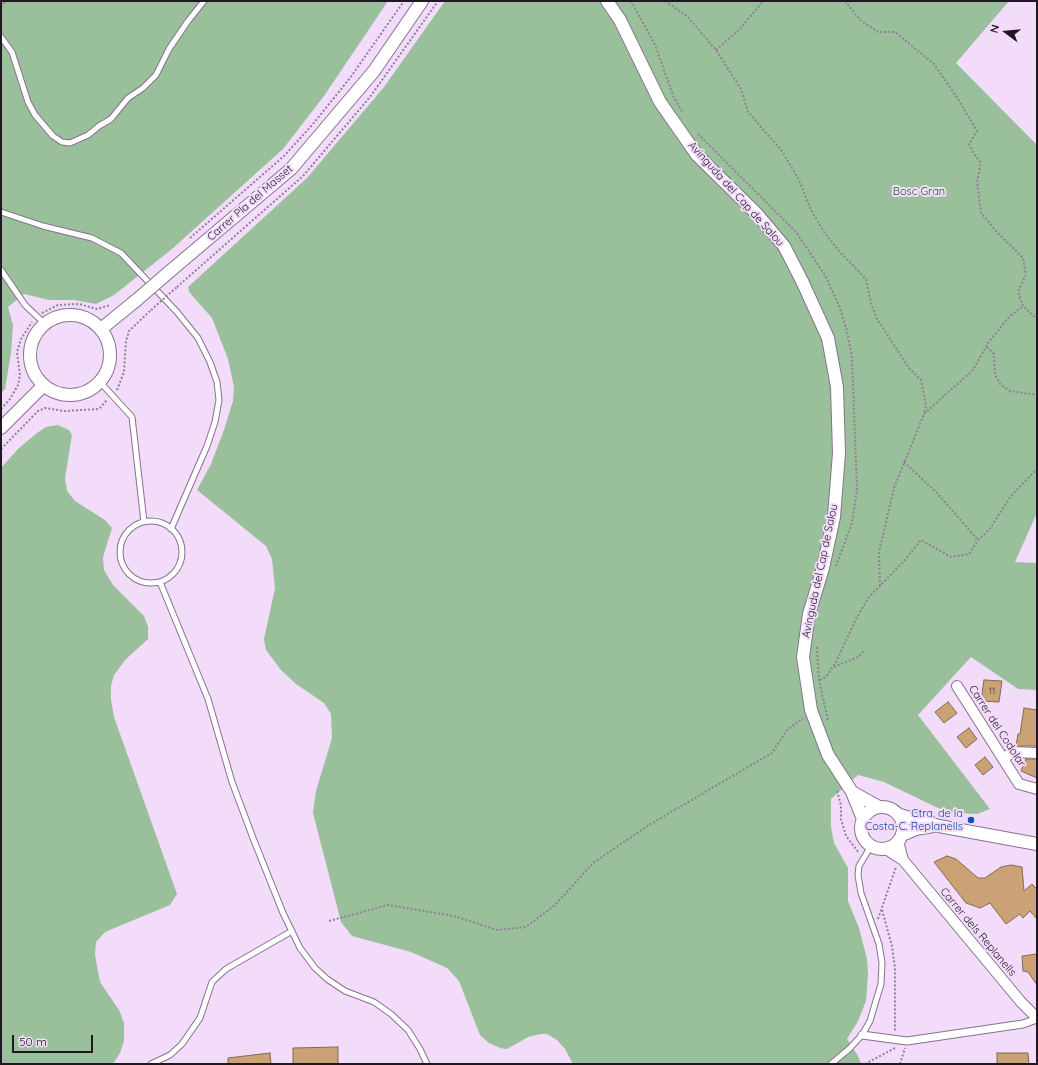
<!DOCTYPE html>
<html>
<head>
<meta charset="utf-8">
<style>
  body { margin:0 }
  #map { position:relative; width:1038px; height:1065px; overflow:hidden; background:#f2dcfa; font-family:Quicksand,sans-serif }
  canvas { display:block }
  .frame { position:absolute; inset:0; border:2px solid #1f1722; pointer-events:none }
  .north { position:absolute; left:986px; top:12px; width:40px; height:40px; -webkit-text-stroke:3px #f2dcfa; paint-order:stroke; rotate:286deg; font-size:11px; font-weight:700; line-height:16px; text-align:center; color:#1f1722 }
  .north::after { content:''; display:block; margin:auto; width:14px; height:18px; background:#1f1722; clip-path:polygon(50% 0,100% 100%,50% 72%,0 100%) }
  .scale { position:absolute; left:12px; top:1035px; width:81px; height:18px; box-sizing:border-box; border:2px solid #1f1722; border-top:0; padding-left:5px; font-size:12px; line-height:14px; white-space:nowrap; color:#1f1722; -webkit-text-stroke:3px #f2dcfa; paint-order:stroke }
</style>
</head>
<body>
<div id="map">
<canvas width="1038" height="1065"></canvas>
<div class="frame"></div>
<div class="north">N</div>
<div class="scale">50 m</div>
</div>
<script>
const c = document.querySelector('canvas').getContext('2d');
c.lineJoin = 'round';
function fillPath(path, color) {
  c.fillStyle = color;
  c.fill(path, 'evenodd');
}
function shape(rows) {
  const path = new Path2D();
  for (const r of rows) {
    if (r.length === 3) {
      path.moveTo(r[0] + r[2], r[1]);
      path.arc(r[0], r[1], r[2], 0, 2 * Math.PI);
      continue;
    }
    path.moveTo(r[0], r[1]);
    for (let i = 2; i < r.length; i += 2) path.lineTo(r[i], r[i + 1]);
  }
  return path;
}
function stroke(path, color, width, dash) {
  c.strokeStyle = color;
  c.lineWidth = width;
  c.lineCap = dash ? 'butt' : 'round';
  c.setLineDash(dash || []);
  c.stroke(path);
}
function drawText(font, color, halo, rows, align = 'center') {
  c.font = font + ' Quicksand,sans-serif';
  c.lineWidth = 4;
  c.setLineDash([]);
  c.textBaseline = 'middle';
  c.strokeStyle = halo;
  c.fillStyle = color;
  for (const [text, x, y, turn = 0] of rows) {
    c.save();
    c.translate(x, y);
    c.rotate((+turn || 0) * Math.PI / 180);
    c.textAlign = isNaN(turn) ? turn : align;
    if (halo) c.strokeText(text, 0, 0);
    c.fillText(text, 0, 0);
    c.restore();
  }
}
const green = shape([
  [1,1,388,1,324,96,283,149,172,249,114,295,96,304,74,300,49,300,24,294,8,307,13,325,11,353,5,389,1,393],
  [445,1,1009,1,956,63,1037,145,1037,513,1015,562,1037,563,1037,690,1018,689,971,657,918,715,990,809,977,814,955,813,938,808,884,782,858,775,831,799,831,827,834,843,848,868,848,901,859,928,867,959,868,975,866,1001,858,1021,847,1039,858,1056,861,1064,573,1064,565,1049,557,1040,547,1034,541,1034,528,1037,507,1049,500,1048,489,1043,480,1035,459,981,447,968,411,952,352,936,341,922,313,813,316,791,332,738,331,714,324,703,296,684,281,670,266,650,264,639,275,588,272,559,266,546,197,490,211,464,224,430,233,401,234,387,228,359,212,318,189,292,188,287,307,178,384,87],
  [58,425,69,430,72,435,65,478,67,491,75,501,105,520,112,528,103,557,104,570,113,585,144,616,148,627,148,639,126,659,114,675,111,686,111,699,114,717,177,894,170,905,105,932,96,942,95,955,100,982,119,1010,124,1023,124,1041,120,1053,113,1064,1,1064,1,468,18,449,37,433,46,427]
]);
const building = shape([
  [984,680,1002,681,999,702,981,701,984,680],
  [948,702,957,713,944,723,935,712,948,702],
  [1024,708,1037,710,1037,746,1016,746,1018,734,1020,734,1024,708],
  [969,728,977,739,966,748,957,737,969,728],
  [985,757,993,767,983,775,975,765,985,757],
  [1026,759,1037,759,1037,778,1021,771,1026,759],
  [947,856,956,859,978,878,985,878,1001,867,1011,865,1022,867,1024,891,1032,884,1037,889,1037,919,1030,911,1023,918,1020,914,1006,924,990,903,980,908,966,903,934,862,947,856],
  [1037,954,1037,985,1028,972,1023,971,1022,956,1037,954],
  [338,1047,338,1064,293,1064,293,1048,338,1047],
  [270,1053,271,1064,228,1064,228,1058,270,1053],
  [997,1053,1028,1053,1029,1064,997,1064,997,1053]
]);
const path = shape([
  [631,1,655,45,674,98,683,113],
  [665,1,687,16,716,50,741,89,748,112,782,151,799,180,811,210,824,232,840,252,866,279,871,303,877,319,909,368,921,380,926,405,924,414,973,370,988,343,1009,317,1023,306],
  [845,1,860,20,878,32,895,32,934,64,958,99,977,131,969,144,974,154,981,163,977,182,981,213,996,231,1023,258,1026,274,1018,292,1023,306,1037,319],
  [1,7,6,1],
  [716,50,740,29,763,1],
  [698,134,797,233,826,277,840,308,847,331,852,357,857,489,852,523,836,566],
  [190,238,284,156,313,124,350,78,404,1],
  [177,287,303,176,370,97,438,1],
  [42,313,58,305,79,304,97,309,110,305],
  [987,347,994,354,995,375,1000,384,1010,391,1037,395],
  [117,390,124,372,126,341,129,331,151,310],
  [1,409,10,399,18,385,20,375,17,352,21,339,32,322],
  [1,449,38,411,45,408,64,411,99,409,107,400],
  [904,462,937,493,978,540],
  [880,586,879,552,894,488,924,414],
  [817,647,819,680,828,720],
  [834,667,858,657,864,651],
  [820,680,827,676,837,660,856,619,869,597,904,561,921,540,951,557,969,554,978,540,989,530,1011,496,1037,469],
  [837,791,841,805,841,819,846,836,859,853],
  [882,910,892,946,895,968,895,1031],
  [878,919,896,867],
  [329,921,388,905,454,916,497,930,526,927,555,905,593,863,649,825,772,753,787,730,803,718],
  [865,1064,895,1048],
  [900,1064,905,1048]
]);
const service = shape([
  [1,37,12,52,28,102,35,115,53,136,62,142,70,143,88,135,99,126,111,119,128,98,143,88,156,75,169,49,188,21,204,1],
  [1,212,43,226,92,238,121,253,177,312,198,338,210,362,217,382,219,400,215,422,207,446,171,529],
  [1,270,25,305,45,324],
  [100,382,132,417,144,522],
  [151,552,31],
  [160,582,208,699,232,782,253,838,283,913,300,948,315,968,327,979,345,991,374,1002,391,1014,408,1030,420,1049,427,1064],
  [151,1064,170,1055,182,1044,200,1018,212,982,226,969,292,931],
  [831,1064,849,1049,862,1035,870,1021,881,984,882,963,879,944,861,893,858,875,859,866,871,846]
]);
const pedestrian = shape([
  [862,1035,907,1041,1023,1024,1037,1019]
]);
const minor = shape([
  [957,686,1019,784,1037,789],
  [1004,758,1013,752,1037,753],
  [898,841,903,860],
  [886,849,903,860,1021,1002,1037,1018]
]);
const tertiary = shape([
  [607,1,620,20,660,102,697,155,757,214,784,246,802,281,828,338,837,387,839,453,834,517,823,568,809,614,803,657,811,710,828,755,852,792,863,819],
  [169,272,291,169,374,71,422,1],
  [70,355,40],
  [101,329,139,298],
  [1,428,44,385],
  [852,792,879,807],
  [882,828,21],
  [900,815,939,826,1037,844],
  [902,835,916,829,933,826]
]);
const pathBridge = shape([
  [151,310,177,287]
]);
const tertiaryBridge = shape([
  [139,298,169,272]
]);
const markers = [
  [971,820,4,"#1a4fb4"]
];
const numberNames = [
  ["11",992,691]
];
const parkNames = [
  ["Bosc Gran",919,192]
];
const streetNames = [
  ["Avinguda del Cap de Salou",736,194,48],
  ["Carrer Pla del Masset",250,203,-41],
  ["Avinguda del Cap de Salou",820,571,-78],
  ["Carrer del Codolar",997,726,57],
  ["Carrer dels Replanells",978,932,50]
];
const transitNames = [
  ["Ctra. de la",963,814],
  ["Costa-C. Replanells",963,827]
];
fillPath(green, '#99c09b');
fillPath(building, '#cba276');
stroke(building, '#816a51', 1);
stroke(service, '#86728e', 7);
stroke(pedestrian, '#86728e', 9);
stroke(minor, '#86728e', 12);
stroke(tertiary, '#86728e', 14);
stroke(path, '#8f8095', 2, [2, 2]);
stroke(service, '#fff', 5);
stroke(pedestrian, '#fff', 7);
stroke(minor, '#fff', 10);
stroke(tertiary, '#fff', 12);
stroke(tertiaryBridge, '#86728e', 14, []);
stroke(pathBridge, '#8f8095', 2, [2, 2]);
stroke(tertiaryBridge, '#fff', 12);
for (const [x, y, r, color] of markers) {
  const dot = new Path2D();
  dot.arc(x, y, r, 0, 2 * Math.PI);
  c.fillStyle = color;
  c.fill(dot);
  stroke(dot, '#f2dcfa', 1.5);
}
drawText('9px', '#4a3a37', null, numberNames);
drawText('11px', '#1b5b27', '#f2dcfa', parkNames);
drawText('11px', '#1f1722', '#f2dcfa', streetNames);
drawText('11px', '#164399', '#f2dcfa', transitNames, 'right');
</script>
</body>
</html>
